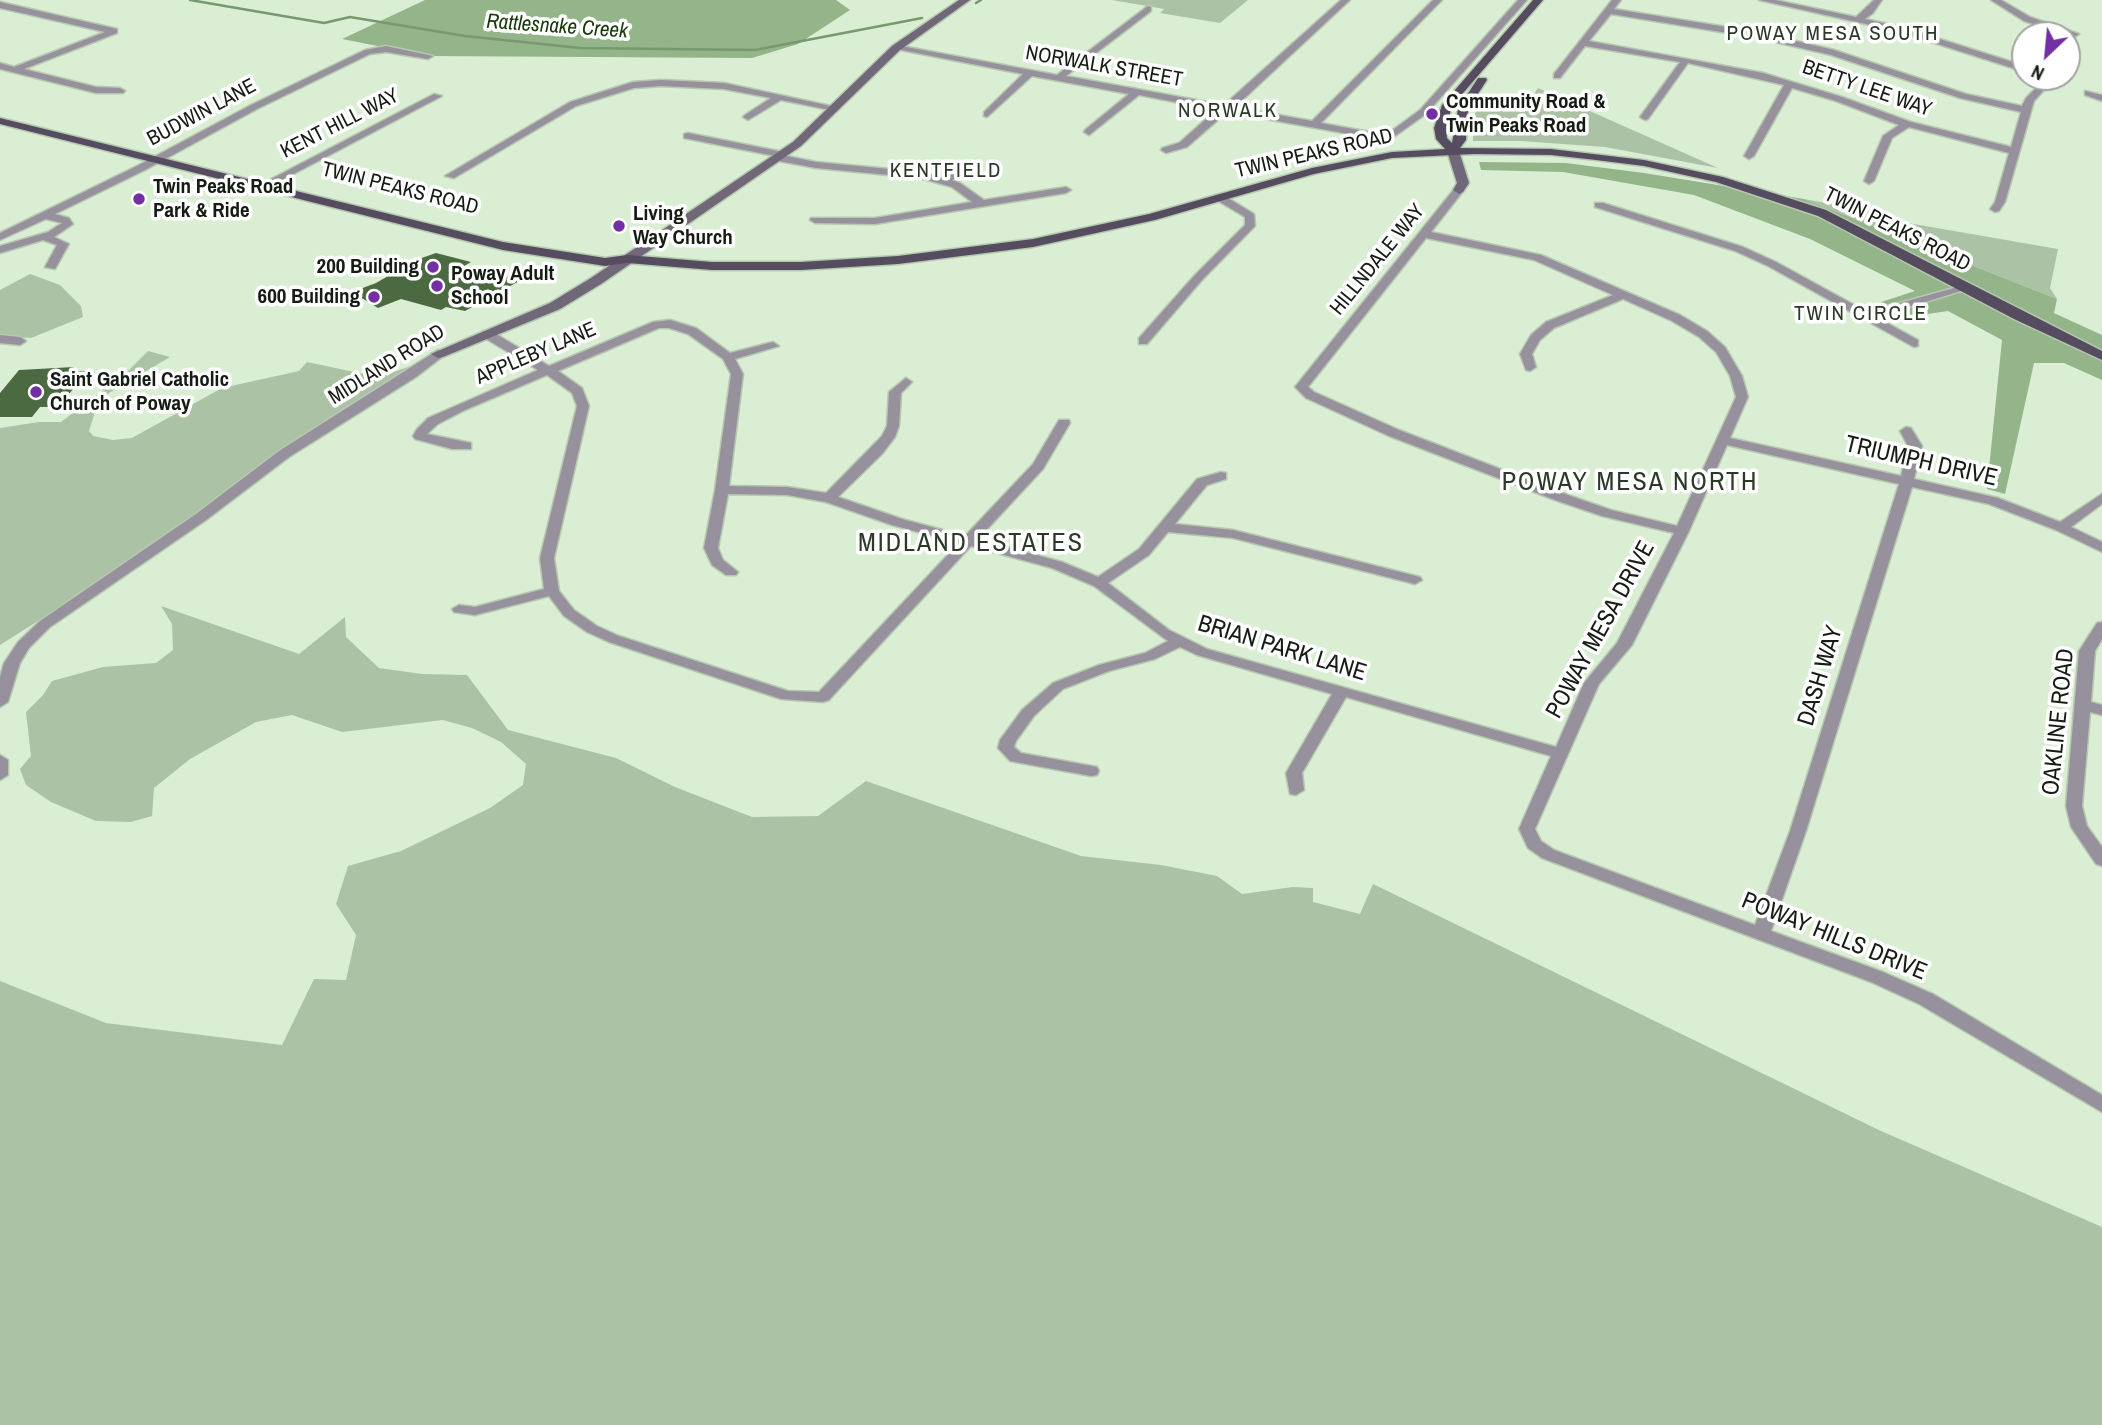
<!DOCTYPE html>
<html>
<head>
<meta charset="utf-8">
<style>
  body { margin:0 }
  #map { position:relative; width:2102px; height:1425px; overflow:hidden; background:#daeed4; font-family:"Archivo Narrow",sans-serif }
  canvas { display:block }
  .north { position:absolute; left:2011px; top:21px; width:70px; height:70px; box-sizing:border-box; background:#fff; border:2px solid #a1a4a1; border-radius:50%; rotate:206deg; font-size:19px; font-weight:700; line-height:28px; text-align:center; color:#151c13 }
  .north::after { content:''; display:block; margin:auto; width:24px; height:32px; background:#7230a4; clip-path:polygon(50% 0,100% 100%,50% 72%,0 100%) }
</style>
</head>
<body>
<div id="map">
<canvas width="2102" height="1425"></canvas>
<div class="north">N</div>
</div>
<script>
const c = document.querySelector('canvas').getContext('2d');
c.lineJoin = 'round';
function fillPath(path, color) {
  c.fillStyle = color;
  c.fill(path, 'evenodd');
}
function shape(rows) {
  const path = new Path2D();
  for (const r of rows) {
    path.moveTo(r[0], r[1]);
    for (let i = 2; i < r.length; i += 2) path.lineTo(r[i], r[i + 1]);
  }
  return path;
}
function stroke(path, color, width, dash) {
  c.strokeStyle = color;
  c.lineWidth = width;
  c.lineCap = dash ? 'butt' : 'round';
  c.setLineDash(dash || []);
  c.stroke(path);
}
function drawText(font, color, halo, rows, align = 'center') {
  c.font = font + ' "Archivo Narrow",sans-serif';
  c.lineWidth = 7;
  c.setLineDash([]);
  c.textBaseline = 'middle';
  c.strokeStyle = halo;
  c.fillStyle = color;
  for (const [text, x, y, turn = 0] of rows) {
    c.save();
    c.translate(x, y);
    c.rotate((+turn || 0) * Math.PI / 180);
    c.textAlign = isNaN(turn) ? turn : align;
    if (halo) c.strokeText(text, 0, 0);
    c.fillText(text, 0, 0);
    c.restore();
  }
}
const green = shape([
  [1112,0,1248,0,1220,23,1160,13,1164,9],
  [1538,88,1718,168,1605,147,1521,141,1473,141,1473,117,1480,104,1523,112],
  [1804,199,1876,212,1879,218,2058,249,2050,288,2057,299],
  [30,274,60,285,81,306,83,317,31,338,0,336,0,290],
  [148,351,170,357,99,399,89,431,93,436,113,440,132,438,222,388,299,371,307,362,378,377,423,362,57,609,0,645,0,428,39,422,61,422,129,370],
  [161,606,299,654,345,617,346,637,379,668,422,674,467,675,508,730,616,758,675,787,752,817,818,816,866,781,1081,856,1161,865,1217,876,1242,894,1293,887,1313,888,1313,902,1360,914,1373,884,1881,1131,2102,1227,2102,1425,0,1425,0,981,106,1023,282,1045,314,979,346,980,356,935,336,904,348,866,401,851,490,808,523,785,526,764,501,742,472,728,443,720,342,732,292,715,256,722,190,759,154,788,152,816,131,822,96,821,51,802,26,785,20,769,31,756,26,712,43,695,52,681,103,667,156,663,173,650,172,624]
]);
const forest = shape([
  [425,0,836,0,850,10,798,44,752,58,428,56,342,39],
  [1479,162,1566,163,1644,173,1804,199,2057,299,2054,313,2102,335,2102,380,2064,363,2034,363,2005,494,1987,489,2002,340,1948,311,1893,319,1869,306,1915,291,1810,239,1694,195,1563,172,1481,170]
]);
const stream = shape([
  [190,0,324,23,350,17,465,36,580,48,755,50,922,18],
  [976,3,981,0]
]);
const building = shape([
  [436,253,471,262,461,268,501,278,505,276,521,280,465,311,446,307,441,310,401,299,378,308,352,292,376,283,416,260],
  [74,367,71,371,87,371,59,407,40,407,32,417,0,417,0,393,19,370]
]);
const street = shape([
  [1341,0,1350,0,1235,107,1312,121,1433,0,1442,0,1321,123,1386,135,1420,110,1518,0,1527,0,1426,114,1388,141,1227,112,1187,147,1166,153,1161,150,1162,148,1179,143,1216,110,1139,95,1089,135,1084,132,1085,130,1129,94,1032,76,987,117,984,116,984,112,1023,74,891,48,896,45,1057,75,1148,6,1151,7,1151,11,1066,76,1224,105,1341,0],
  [1612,0,1621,0,1614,9,1758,32,1834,50,1966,94,2022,106,2026,98,2038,86,2061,79,2066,82,2044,90,2034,101,2005,202,1999,211,1995,212,1990,209,1995,202,2009,153,1909,127,1892,138,1874,181,1869,184,1864,181,1883,136,1899,125,1836,101,1792,88,1754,156,1749,159,1744,156,1784,85,1688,63,1648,119,1645,120,1640,117,1680,62,1585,46,1560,78,1554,78,1554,74,1612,0],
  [1611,14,1758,38,1831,55,1960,98,2021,112,2011,147,1911,122,1842,97,1763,73,1589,41,1611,14],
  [1759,0,1775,0,1856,17,1874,0,1882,0,1873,13,1865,19,1902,27,2025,66,2025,72,1897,31,1759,0],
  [1991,0,2001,0,2030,17,2079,34,2074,37,2024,21,1991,0],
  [0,2,117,29,117,33,24,69,96,87,120,88,125,91,123,93,96,93,0,69,0,63,14,67,105,32,0,8,0,2],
  [386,46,433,56,428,59,386,52,370,54,257,109,145,170,55,214,69,218,73,224,54,237,69,244,55,269,45,267,57,245,43,240,0,253,0,246,48,232,62,223,46,219,0,240,0,233,137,166,251,105,365,50,386,46],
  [661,80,724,83,840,108,835,111,781,100,748,120,743,117,745,115,771,98,724,89,661,86,634,88,576,106,454,178,445,176,570,102,633,82,661,80],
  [2085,91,2102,95,2102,101,2085,95,2085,91],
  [434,94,442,96,265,189,256,187,434,94],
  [688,133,783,152,787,153,787,156,816,162,921,172,941,177,966,167,971,170,970,172,952,180,960,183,984,200,1066,187,1071,190,1066,193,875,224,815,223,810,220,811,218,875,218,972,202,952,187,920,178,816,168,779,161,775,160,775,156,684,138,684,134,688,133],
  [1459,187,1464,190,1431,232,1541,255,1680,315,1707,331,1725,347,1742,376,1748,397,1730,438,1901,476,1908,446,1900,431,1906,427,1911,428,1922,446,1914,479,1998,498,2060,522,2102,494,2102,504,2071,527,2102,542,2102,552,2056,530,1989,504,1912,487,1806,831,1771,931,1883,972,1933,994,2102,1095,2102,1112,1919,1004,1871,982,1542,858,1528,848,1519,829,1551,756,1346,697,1302,773,1304,790,1296,795,1290,794,1286,773,1332,694,1197,655,1180,647,1155,659,1109,671,1063,689,1034,716,1016,741,1014,747,1021,753,1097,767,1099,771,1097,775,1091,776,1010,761,998,748,1000,740,1022,710,1053,683,1099,665,1145,653,1168,641,1094,586,1052,568,971,546,839,689,829,700,823,702,781,699,609,642,587,632,564,616,549,596,475,615,454,612,452,609,459,605,475,607,544,589,540,558,577,406,572,393,547,375,465,410,438,424,427,434,471,443,471,449,452,449,415,439,413,436,417,429,428,418,538,370,483,337,483,331,491,331,549,366,653,322,670,320,696,328,730,353,773,342,779,346,735,359,743,374,729,486,787,487,826,493,882,436,887,426,889,392,906,378,912,382,901,393,899,426,895,437,882,454,838,497,902,519,965,536,1033,464,1059,420,1069,420,1070,423,1043,469,978,539,1062,562,1098,577,1139,549,1197,479,1221,472,1226,473,1226,479,1207,485,1175,524,1233,530,1420,577,1422,580,1415,584,1233,538,1168,532,1149,555,1108,583,1169,630,1207,649,1556,747,1584,683,1617,643,1674,533,1602,516,1555,500,1389,436,1306,398,1295,387,1455,188,1459,187],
  [1426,238,1534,260,1613,295,1546,322,1531,335,1520,354,1526,370,1530,371,1536,367,1532,354,1540,340,1554,328,1623,299,1672,321,1699,337,1716,352,1730,376,1736,397,1677,526,1611,510,1565,494,1399,430,1314,392,1308,387,1426,238],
  [659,328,669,328,688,334,723,359,731,374,715,490,704,548,712,565,726,575,736,575,738,572,723,560,718,548,728,494,787,495,826,502,892,525,959,543,819,692,788,691,619,636,597,626,574,610,559,591,554,558,589,406,582,388,558,371,659,328],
  [1727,445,1899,484,1790,831,1755,925,1554,850,1541,841,1535,829,1599,684,1632,645,1689,531,1727,445],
  [1215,195,1223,195,1254,214,1255,226,1202,280,1147,344,1139,344,1139,338,1194,276,1245,225,1245,217,1215,199,1215,195],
  [1595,203,1603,203,1743,247,1776,262,1867,312,1965,285,1971,288,1876,317,1918,340,1918,346,1914,347,1768,266,1735,251,1595,207,1595,203],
  [0,335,20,337,26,341,20,345,0,343,0,335],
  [438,350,442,351,442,357,416,377,289,457,206,520,50,627,29,648,20,663,8,702,0,707,0,677,4,663,18,642,40,621,196,514,279,451,438,350],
  [2102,622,2102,639,2095,651,2091,702,2102,705,2102,715,2090,712,2082,806,2087,826,2102,847,2102,866,2096,864,2071,827,2066,806,2079,651,2097,623,2102,622],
  [0,755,8,760,8,775,0,780,0,755]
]);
const secondary = shape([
  [959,0,970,0,900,50,801,146,601,284,560,309,443,357,438,358,431,354,550,303,591,278,793,142,892,46,959,0],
  [1453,148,1459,151,1469,183,1463,192,1459,194,1453,190,1457,183,1447,151,1453,148]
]);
const primary = shape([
  [1533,0,1543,0,1452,106,1446,128,1447,138,1452,143,1458,109,1478,78,1486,78,1487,80,1468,109,1466,140,1460,148,1551,149,1644,160,1723,177,1826,210,2102,351,2102,360,2014,319,1818,216,1716,182,1644,166,1596,160,1551,155,1474,154,1392,158,1314,174,1155,220,1033,247,898,264,801,270,712,270,627,263,605,266,503,250,0,124,0,118,503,242,605,258,627,255,712,262,801,262,898,256,1033,239,1149,214,1312,168,1392,152,1445,149,1436,139,1434,128,1442,105,1533,0]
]);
const markers = [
  [1432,114,7,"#7230a4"],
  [139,199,7,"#7230a4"],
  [619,226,7,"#7230a4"],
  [433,267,7,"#7230a4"],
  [437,286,7,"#7230a4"],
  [374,297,7,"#7230a4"],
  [36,392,7,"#7230a4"]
];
const farWaternames = [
  ["Rattlesnake Creek",557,27,4]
];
const farNeighbourhoodnames = [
  ["POWAY MESA SOUTH",1833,34],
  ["NORWALK",1228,111],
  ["KENTFIELD",946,171],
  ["TWIN CIRCLE",1861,314]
];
const farStreetnames = [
  ["NORWALK STREET",1104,67,10],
  ["BETTY LEE WAY",1867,89,19],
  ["BUDWIN LANE",202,113,-28],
  ["KENT HILL WAY",340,124,-27],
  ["TWIN PEAKS ROAD",1314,154,-13],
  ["TWIN PEAKS ROAD",400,189,14],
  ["TWIN PEAKS ROAD",1897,230,27],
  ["HILLNDALE WAY",1378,260,-51],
  ["APPLEBY LANE",536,354,-23],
  ["MIDLAND ROAD",387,365,-32]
];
const farPoinames = [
  ["Community Road &",1446,102],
  ["Twin Peaks Road",1446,126],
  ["Twin Peaks Road",153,187],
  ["Park & Ride",153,211],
  ["Living",633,214],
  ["Way Church",633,238],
  ["200 Building",419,267,"right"],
  ["Poway Adult",451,274],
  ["School",451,298],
  ["600 Building",360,297,"right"],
  ["Saint Gabriel Catholic",50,380],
  ["Church of Poway",50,404]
];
const streetNames = [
  ["TRIUMPH DRIVE",1921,462,13],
  ["POWAY MESA DRIVE",1601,630,-61],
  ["BRIAN PARK LANE",1282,649,17],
  ["DASH WAY",1821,676,-73],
  ["OAKLINE ROAD",2059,722,-84],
  ["POWAY HILLS DRIVE",1834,937,22]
];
const neighbourhoodNames = [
  ["POWAY MESA NORTH",1630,483],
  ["MIDLAND ESTATES",971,544]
];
fillPath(green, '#abc2a5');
fillPath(forest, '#93b589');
stroke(stream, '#78996e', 2.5);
fillPath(building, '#4b6a42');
stroke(street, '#b7c8b1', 3);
stroke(secondary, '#b7c8b1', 3);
stroke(primary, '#b7c8b1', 3);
fillPath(street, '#97919d');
fillPath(secondary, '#706879');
fillPath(primary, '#554c60');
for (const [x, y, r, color] of markers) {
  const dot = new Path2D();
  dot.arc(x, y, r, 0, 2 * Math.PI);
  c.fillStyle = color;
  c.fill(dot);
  stroke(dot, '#fff', 2.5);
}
drawText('italic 21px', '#17380a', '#fff', farWaternames);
c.letterSpacing = '2px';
drawText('21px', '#2b3a26', '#fff', farNeighbourhoodnames);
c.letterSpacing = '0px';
drawText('21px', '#151c13', '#fff', farStreetnames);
drawText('bold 21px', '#151c13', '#fff', farPoinames, 'left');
drawText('24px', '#151c13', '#fff', streetNames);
c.letterSpacing = '2px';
drawText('26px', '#2b3a26', '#fff', neighbourhoodNames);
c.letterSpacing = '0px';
</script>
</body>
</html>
